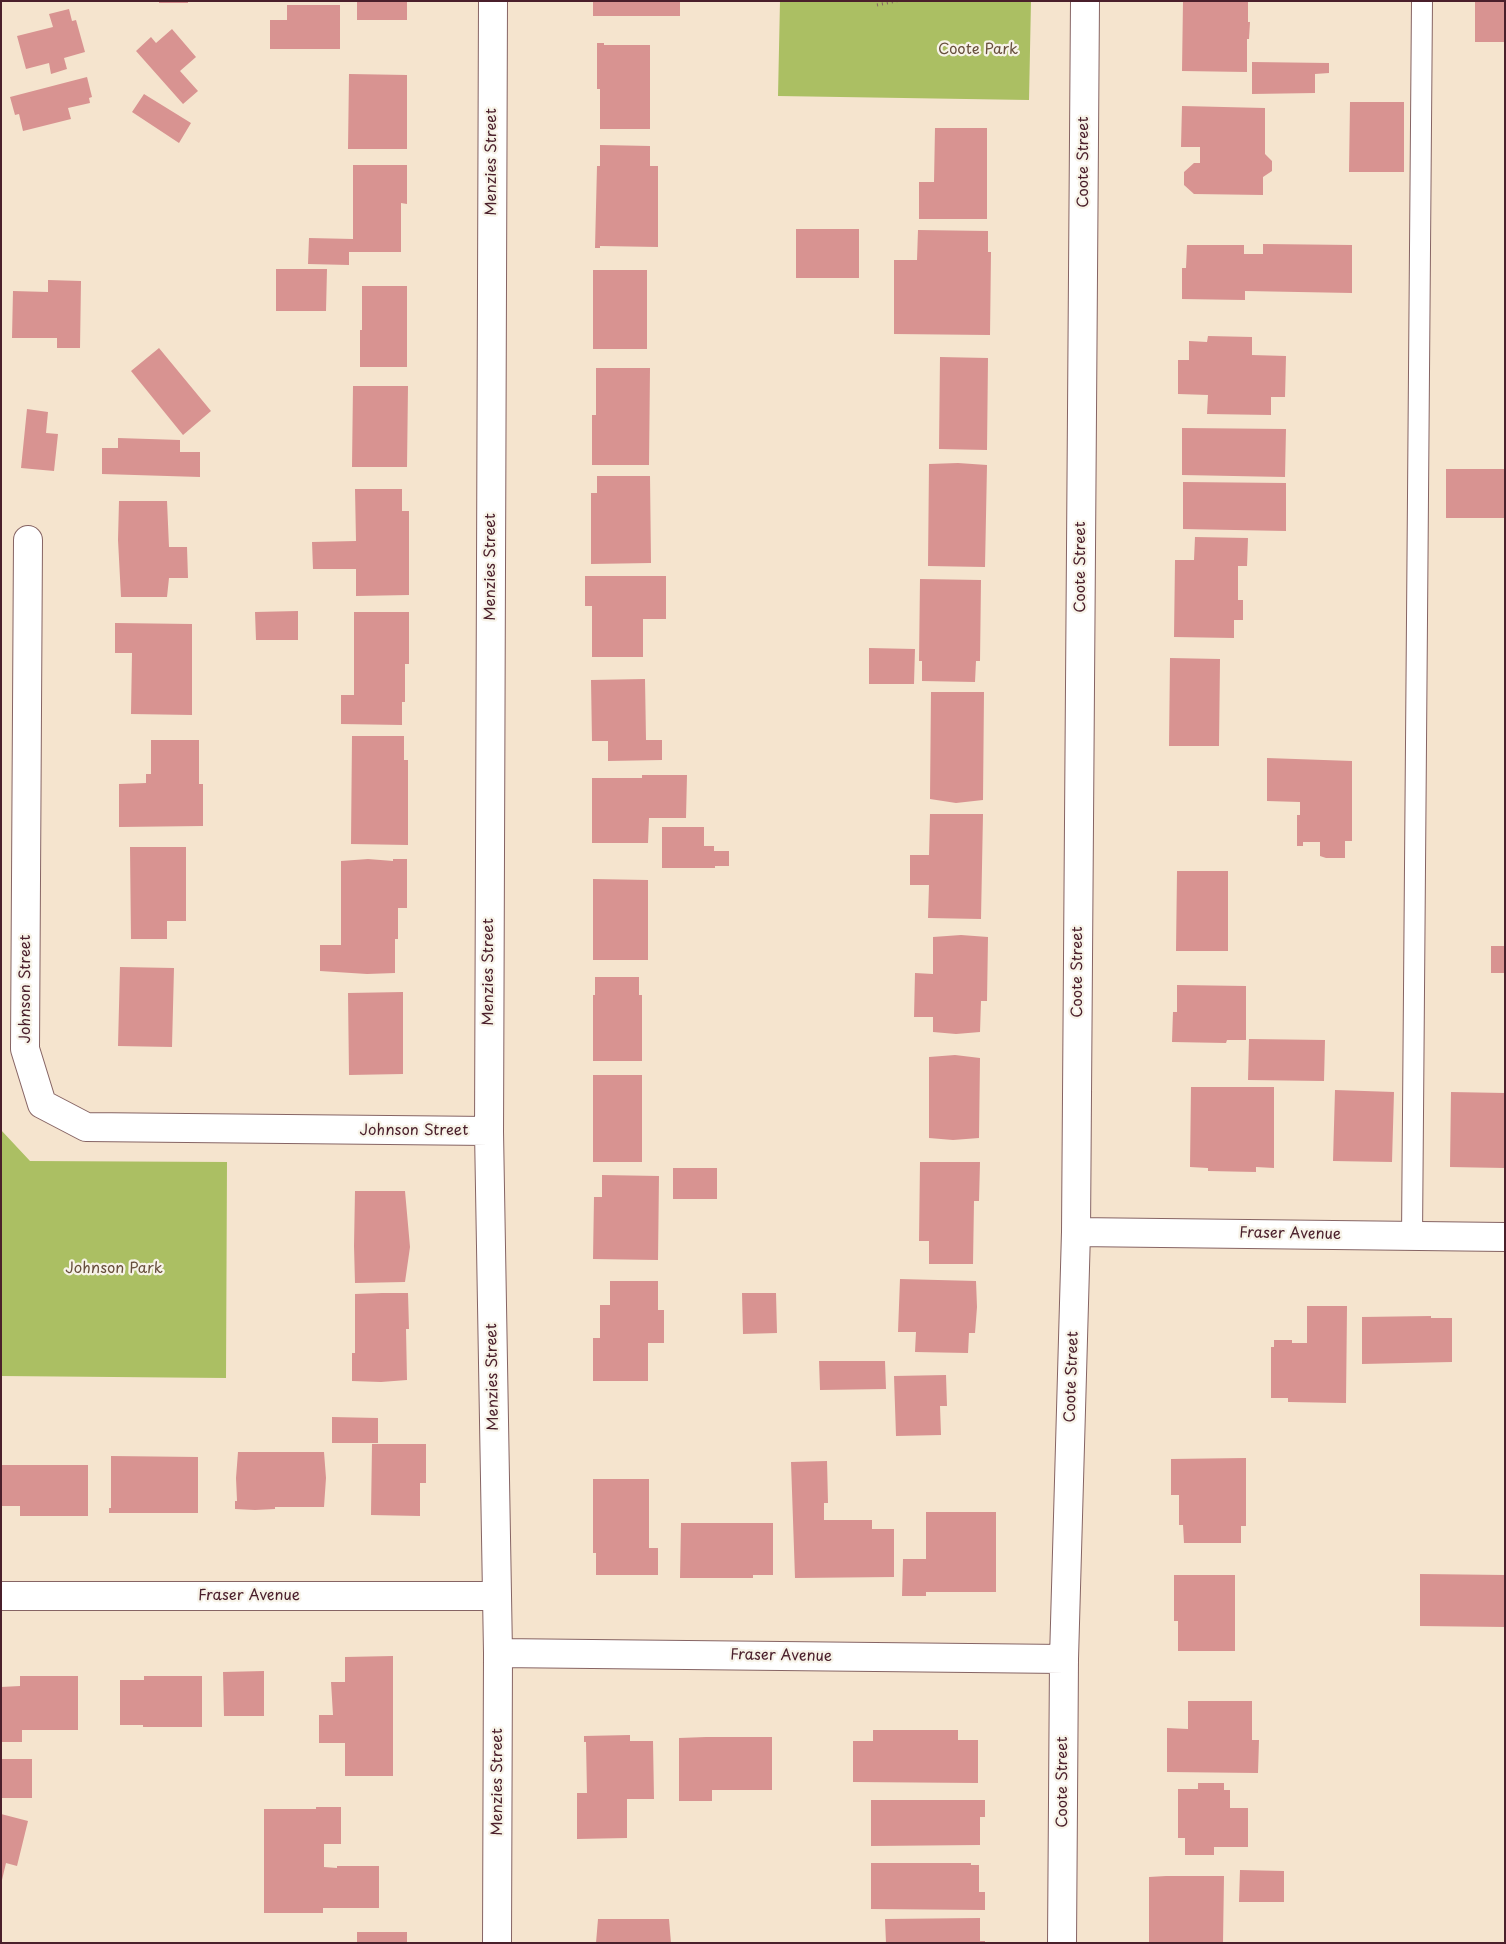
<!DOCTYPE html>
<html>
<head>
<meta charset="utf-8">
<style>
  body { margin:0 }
  #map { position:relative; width:1506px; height:1944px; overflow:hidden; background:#f5e4ce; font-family:"Playpen Sans",sans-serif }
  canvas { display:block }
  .frame { position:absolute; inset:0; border:2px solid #4a1f2b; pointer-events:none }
</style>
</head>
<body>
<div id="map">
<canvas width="1506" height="1944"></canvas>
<div class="frame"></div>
</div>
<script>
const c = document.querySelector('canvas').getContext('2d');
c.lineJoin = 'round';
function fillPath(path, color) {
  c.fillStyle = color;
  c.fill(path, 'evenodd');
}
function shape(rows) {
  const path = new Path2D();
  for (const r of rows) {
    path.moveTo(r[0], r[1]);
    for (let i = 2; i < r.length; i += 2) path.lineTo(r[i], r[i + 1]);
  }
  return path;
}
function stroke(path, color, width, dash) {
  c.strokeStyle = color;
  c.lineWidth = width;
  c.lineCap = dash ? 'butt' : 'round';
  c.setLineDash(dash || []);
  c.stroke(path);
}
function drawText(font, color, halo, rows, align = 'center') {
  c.font = font + ' "Playpen Sans",sans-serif';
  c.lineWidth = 4.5;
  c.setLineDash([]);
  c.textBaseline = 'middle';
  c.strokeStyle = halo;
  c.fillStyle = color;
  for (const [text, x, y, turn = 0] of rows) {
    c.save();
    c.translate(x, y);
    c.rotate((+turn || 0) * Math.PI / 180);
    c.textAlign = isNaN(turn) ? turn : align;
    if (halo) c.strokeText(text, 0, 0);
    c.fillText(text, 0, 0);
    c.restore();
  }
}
const green = shape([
  [780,1,1031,1,1029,100,778,96],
  [1,1130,30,1161,227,1162,226,1378,1,1376]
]);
const building = shape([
  [159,1,188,1,188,3,159,3],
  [357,1,407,1,407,20,357,20],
  [593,1,680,1,680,16,593,16],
  [1183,1,1248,1,1248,22,1250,22,1249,39,1247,39,1247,72,1182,71],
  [1475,1,1505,1,1505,42,1475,42],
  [287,5,340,5,340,49,270,49,270,20,287,20],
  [69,9,72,21,76,20,85,52,64,58,67,69,51,74,49,63,26,69,17,36,53,27,49,14],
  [172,29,196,57,180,71,198,91,183,104,136,51,151,37,156,43],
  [597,43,604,43,604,45,650,45,650,129,600,129,600,89,597,89],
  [1252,62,1329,63,1329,73,1315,74,1315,93,1252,94],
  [349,74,407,75,407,149,348,149],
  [87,77,92,97,89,98,90,103,68,108,71,119,23,131,19,114,15,115,10,97],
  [144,94,191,123,179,143,132,112],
  [1350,102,1404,102,1404,172,1349,172],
  [1182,106,1265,108,1265,154,1272,161,1272,171,1263,177,1263,195,1194,194,1184,185,1184,172,1194,163,1200,163,1200,147,1181,147],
  [935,128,987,128,987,219,919,219,919,182,934,182],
  [600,145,650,146,650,166,658,166,658,247,600,246,600,248,595,248,597,166,600,166],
  [353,165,407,165,407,204,401,203,401,252,349,252,349,265,308,264,309,238,353,239],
  [796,229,859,229,859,278,796,278],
  [918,230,988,231,988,252,991,252,990,335,894,334,894,260,917,260],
  [1263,244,1352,245,1352,293,1245,291,1245,300,1182,299,1182,268,1186,268,1187,245,1244,245,1244,254,1263,254],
  [276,269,327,269,326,311,276,311],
  [593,270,647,270,647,349,593,349],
  [48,280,81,281,80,348,57,348,57,338,12,338,13,291,48,292],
  [362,286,407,286,407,367,360,367,360,330,362,330],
  [1208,336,1252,337,1252,355,1286,356,1285,397,1271,397,1271,415,1207,414,1208,395,1178,394,1178,360,1189,360,1189,341,1207,342],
  [159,348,211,411,183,435,131,371],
  [940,357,988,358,987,450,939,449],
  [596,368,650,368,649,465,592,465,592,415,596,415],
  [353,386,408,386,407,467,352,467],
  [27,409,48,412,46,433,58,434,54,471,21,468],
  [1182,428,1286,429,1285,477,1182,475],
  [118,438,180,440,180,452,200,452,200,477,102,474,102,448,118,448],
  [958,463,987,465,985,567,928,566,929,464],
  [1446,469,1504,469,1504,518,1446,518],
  [597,476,650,476,651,563,591,564,591,493,597,493],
  [1183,482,1286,483,1286,531,1183,529],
  [355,489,402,489,402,511,409,511,409,595,356,596,356,569,313,569,312,542,356,541],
  [119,501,167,501,169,547,187,547,188,578,169,578,167,597,121,597,118,540],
  [1195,537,1248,538,1247,566,1238,566,1238,600,1243,600,1243,620,1234,620,1234,638,1174,637,1175,560,1194,560],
  [585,576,666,576,666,619,643,619,643,657,592,657,592,606,585,606],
  [920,579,981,580,980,661,976,661,975,682,922,681,922,661,919,661],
  [298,611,298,640,256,640,255,612],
  [354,612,409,612,409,664,405,664,405,702,402,702,402,725,341,724,341,695,354,695],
  [115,623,192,624,192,715,131,714,132,653,115,653],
  [869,648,915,649,914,684,869,684],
  [1170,658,1220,659,1219,746,1169,746],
  [645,679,646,740,662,740,662,760,608,761,608,741,592,741,591,680],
  [931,692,984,692,983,800,956,803,930,799],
  [352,736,404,736,404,760,408,760,408,845,351,844],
  [151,740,199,740,199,784,203,784,203,826,119,827,119,784,146,783,146,774,151,774],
  [1267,758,1352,761,1352,841,1345,841,1345,858,1326,858,1320,856,1320,842,1303,842,1303,846,1297,846,1297,815,1300,815,1300,802,1267,801],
  [642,775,687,775,686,818,649,818,648,843,592,843,592,778,642,778],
  [930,814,983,814,981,919,928,918,929,885,910,885,910,855,929,855],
  [662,827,704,827,704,846,714,846,714,851,729,851,729,866,715,866,715,868,662,868],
  [130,847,186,847,186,921,167,921,167,939,131,939],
  [368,859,393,861,393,859,407,859,407,908,398,908,398,939,395,939,395,973,367,974,320,971,320,945,341,945,341,861],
  [1177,871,1228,871,1228,951,1176,951],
  [593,879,648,880,648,960,593,960],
  [961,935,988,937,987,1001,981,1001,980,1032,956,1034,933,1032,933,1017,914,1017,915,973,933,974,933,937],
  [1491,946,1505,946,1505,973,1491,973],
  [120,967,174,968,172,1047,118,1046],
  [595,977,639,977,639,995,642,995,642,1061,593,1061,593,995,595,995],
  [1177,985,1246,986,1246,1040,1227,1040,1226,1043,1172,1042,1173,1012,1177,1012],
  [403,992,403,1074,349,1075,348,993],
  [1249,1039,1325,1040,1324,1081,1248,1080],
  [955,1055,980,1058,979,1138,953,1140,929,1138,929,1057],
  [593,1075,642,1075,642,1162,593,1162],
  [1191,1087,1274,1087,1274,1168,1256,1167,1256,1172,1208,1171,1208,1168,1190,1167],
  [1335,1090,1394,1092,1392,1162,1333,1161],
  [1451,1092,1505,1093,1505,1168,1450,1167],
  [920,1162,980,1162,979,1201,974,1201,973,1264,929,1264,929,1241,919,1241],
  [673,1168,717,1168,717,1199,673,1199],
  [602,1175,659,1176,658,1260,593,1259,594,1197,602,1197],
  [355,1191,405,1191,410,1247,405,1282,355,1283,354,1246],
  [900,1279,976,1281,977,1307,975,1333,969,1333,968,1353,915,1352,916,1332,898,1332],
  [610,1281,658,1281,658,1310,664,1310,664,1343,648,1343,648,1381,593,1381,593,1338,600,1338,600,1305,610,1305],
  [382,1293,408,1293,409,1329,406,1329,407,1380,381,1382,352,1381,352,1353,355,1353,355,1294],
  [742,1293,776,1293,777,1333,743,1334],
  [1307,1306,1347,1306,1346,1403,1288,1402,1288,1398,1271,1398,1271,1347,1274,1347,1274,1340,1292,1340,1292,1343,1307,1343],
  [1431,1316,1431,1318,1452,1318,1452,1362,1362,1364,1362,1317],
  [819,1361,885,1361,886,1389,820,1390],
  [946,1375,947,1406,940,1406,941,1435,896,1436,894,1376],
  [332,1417,378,1418,378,1443,332,1443],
  [372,1444,426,1444,426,1483,420,1483,420,1516,371,1515],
  [238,1452,324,1452,326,1478,324,1507,275,1507,275,1509,255,1510,235,1509,235,1501,237,1501,236,1478],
  [111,1456,198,1457,198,1513,109,1513,109,1508,111,1508],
  [1246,1458,1246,1526,1241,1526,1241,1543,1184,1543,1183,1525,1179,1525,1179,1495,1171,1495,1171,1459],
  [827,1461,828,1503,824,1503,824,1520,872,1520,872,1529,894,1529,894,1577,795,1578,791,1462],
  [1,1465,88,1465,88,1516,20,1516,20,1506,1,1506],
  [593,1479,649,1479,649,1548,658,1548,658,1575,596,1575,596,1553,593,1553],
  [926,1512,996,1512,996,1592,926,1592,926,1596,902,1596,903,1559,926,1559],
  [681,1523,773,1523,773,1575,753,1575,753,1578,680,1578],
  [1420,1574,1505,1575,1505,1627,1420,1626],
  [1174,1575,1235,1575,1235,1651,1178,1651,1178,1621,1174,1621],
  [393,1656,393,1776,345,1776,345,1743,319,1743,319,1715,333,1715,331,1682,345,1682,345,1657],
  [264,1671,264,1716,224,1716,223,1672],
  [20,1676,78,1676,78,1730,22,1730,22,1742,1,1742,1,1687,20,1686],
  [144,1676,202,1676,202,1727,143,1727,143,1725,120,1725,120,1680,144,1680],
  [1188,1701,1252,1701,1252,1740,1259,1740,1258,1773,1167,1772,1167,1728,1188,1729],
  [873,1730,958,1730,958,1740,978,1740,978,1783,853,1782,853,1741,873,1741],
  [630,1735,630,1741,653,1741,654,1799,627,1799,627,1838,577,1839,577,1793,587,1793,586,1742,584,1742,584,1736],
  [706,1737,772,1737,772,1790,712,1790,712,1801,679,1801,679,1738],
  [1,1759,32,1759,32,1798,1,1798],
  [1198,1783,1224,1783,1224,1790,1230,1790,1230,1808,1248,1808,1248,1847,1214,1847,1214,1855,1185,1855,1185,1838,1178,1838,1178,1789,1198,1789],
  [871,1800,985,1800,985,1817,980,1817,980,1845,871,1846],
  [316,1807,341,1807,341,1844,324,1844,324,1867,337,1868,337,1866,379,1866,379,1908,323,1908,323,1913,264,1913,264,1809,316,1809],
  [1,1814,28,1821,17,1866,6,1863,2,1880],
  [871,1863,971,1863,971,1865,979,1865,979,1892,985,1892,985,1910,871,1909],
  [1240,1870,1284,1871,1284,1902,1239,1902],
  [1166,1876,1224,1876,1223,1943,1149,1943,1149,1877],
  [980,1918,980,1941,985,1941,985,1943,886,1943,885,1919],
  [598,1919,669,1919,671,1943,596,1943],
  [357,1932,407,1932,407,1943,357,1943]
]);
const path = shape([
  [877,5,897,1]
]);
const service = shape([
  [1412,1236,1422,1]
]);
const minor = shape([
  [493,1,489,1131,498,1653,497,1943],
  [28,540,25,1049,42,1104,86,1127,489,1131],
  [1076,1232,1505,1237],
  [1,1596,496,1596],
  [498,1653,1064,1659],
  [1062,1943,1064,1659,1076,1232,1085,1]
]);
const parkNames = [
  ["Coote Park",978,50],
  ["Johnson Park",114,1269]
];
const streetNames = [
  ["Menzies Street",492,162,-90],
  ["Coote Street",1084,162,-90],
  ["Menzies Street",491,567,-90],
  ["Coote Street",1081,567,-90],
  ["Menzies Street",489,972,-90],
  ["Coote Street",1078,972,-90],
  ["Johnson Street",26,989,-90],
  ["Johnson Street",414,1131],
  ["Fraser Avenue",1290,1234,1],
  ["Menzies Street",493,1377,-91],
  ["Coote Street",1072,1377,-88],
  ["Fraser Avenue",249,1596],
  ["Fraser Avenue",781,1656,1],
  ["Menzies Street",498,1782,-90],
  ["Coote Street",1063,1782,-90]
];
fillPath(green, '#abbf63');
fillPath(building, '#d89391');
stroke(service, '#866464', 22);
stroke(minor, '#866464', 30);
stroke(path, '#866464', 3, [1, 4]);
stroke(service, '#fff', 20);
stroke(minor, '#fff', 28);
drawText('15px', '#674f3c', '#f7f3e8', parkNames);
drawText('15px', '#4a1f2b', '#f7f3e8', streetNames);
</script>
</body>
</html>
